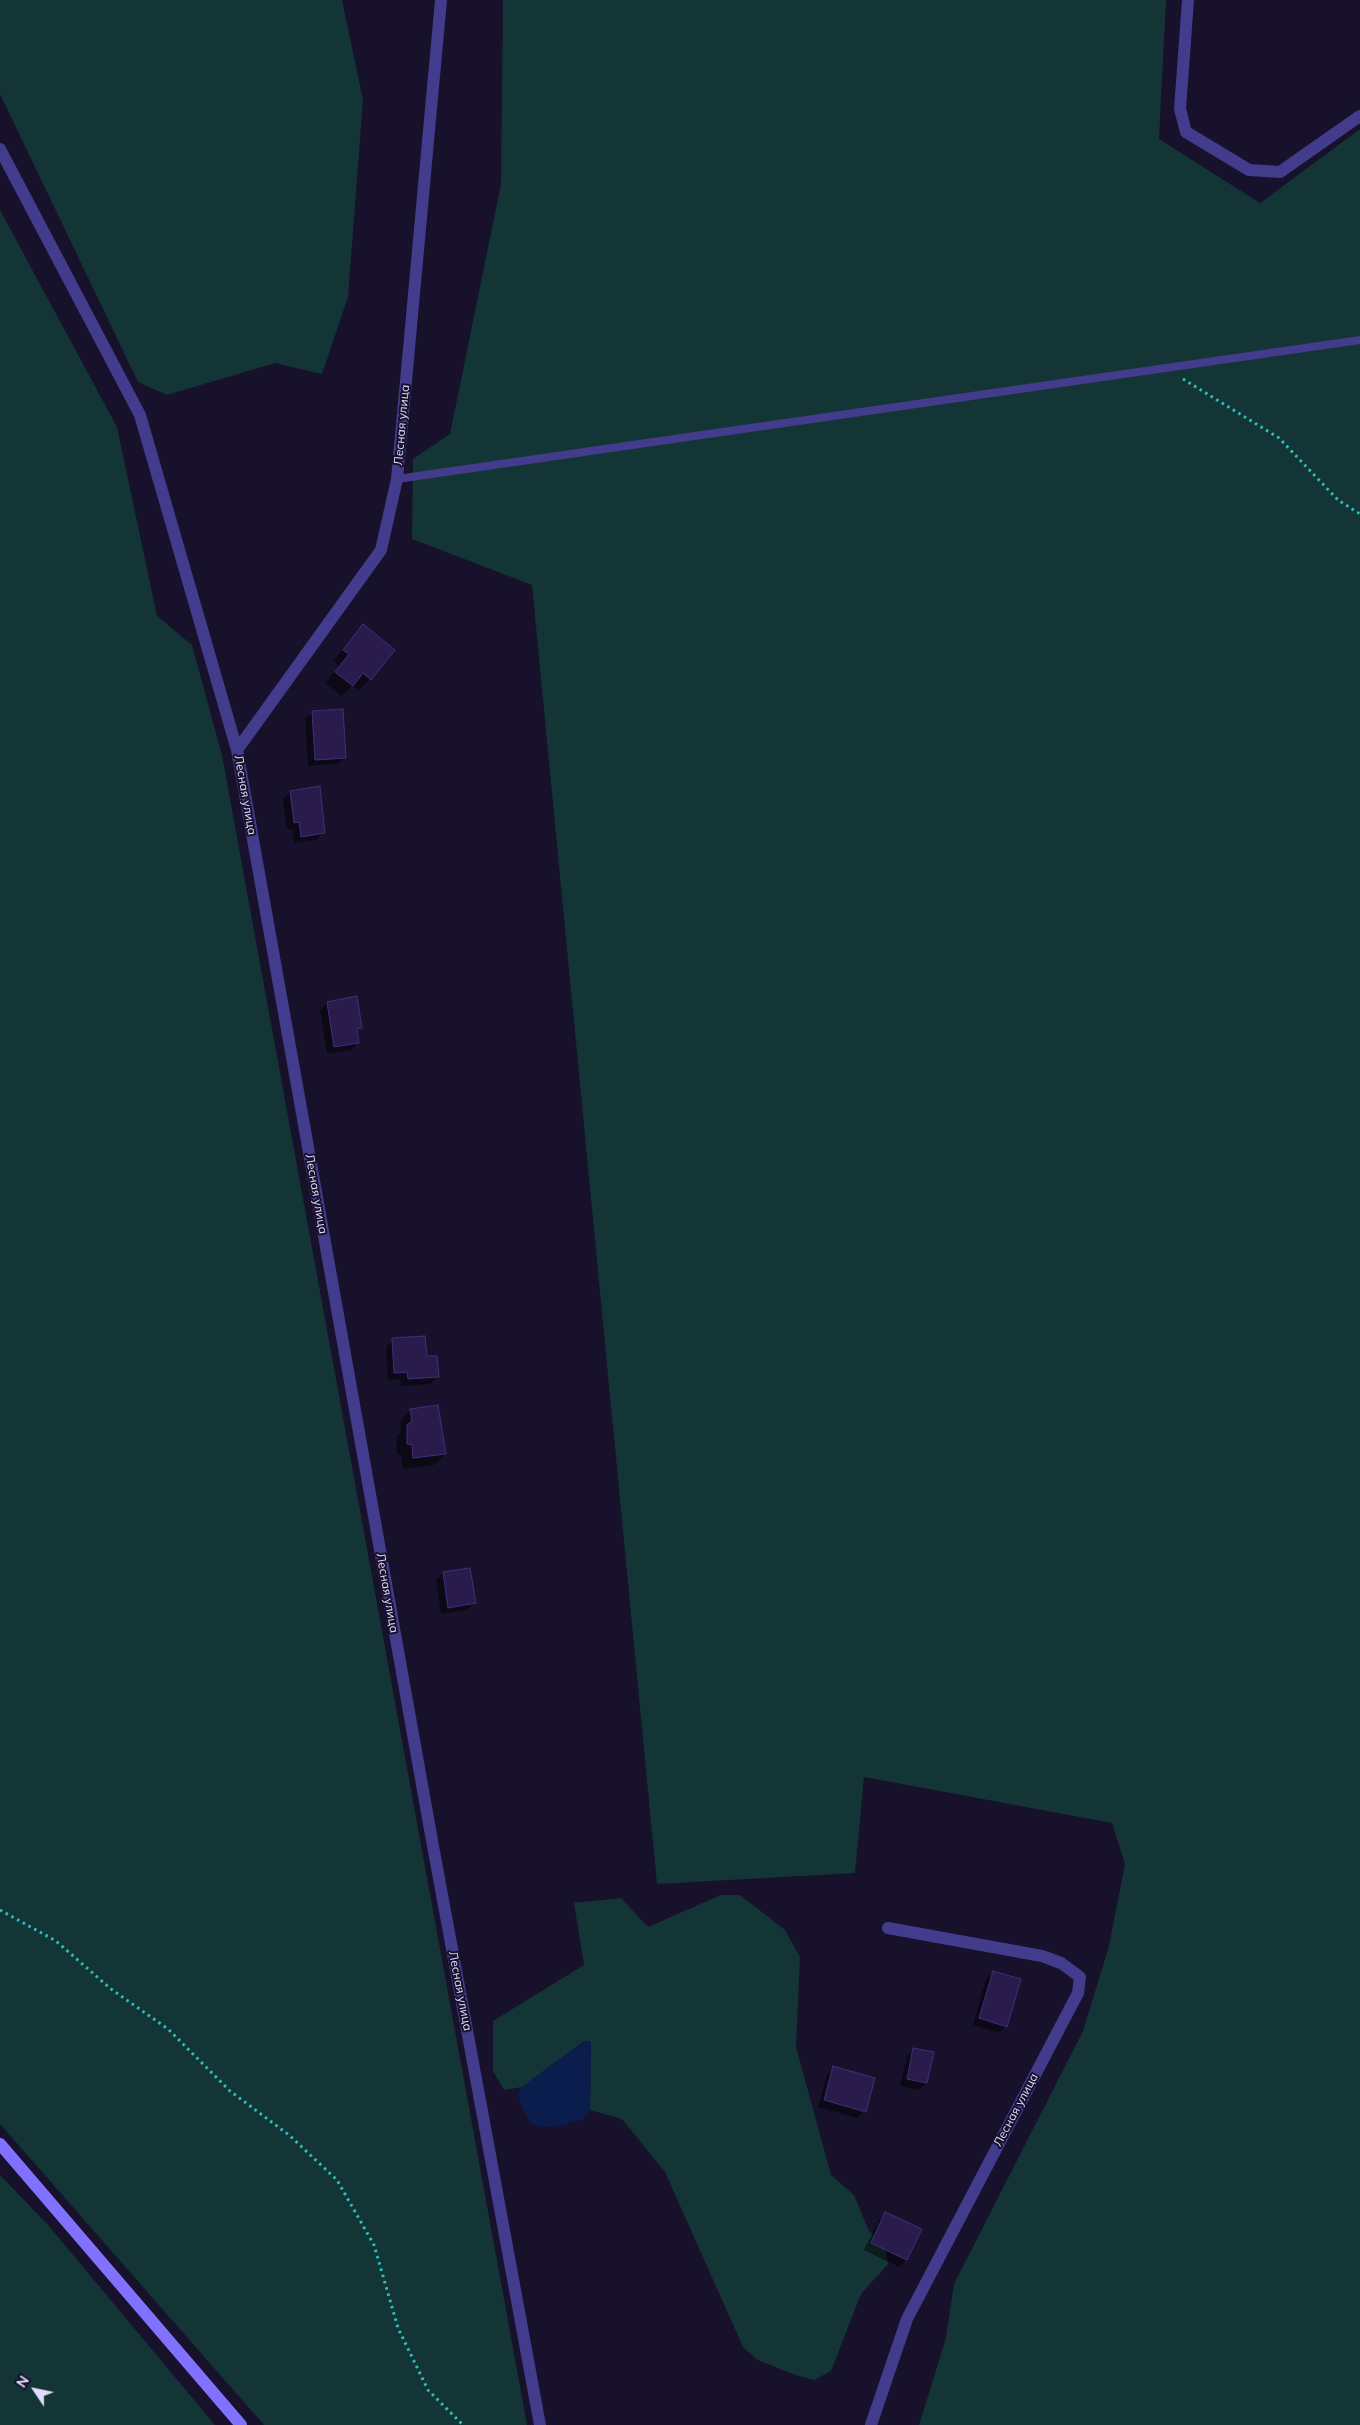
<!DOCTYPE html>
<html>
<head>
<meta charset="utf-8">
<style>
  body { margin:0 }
  #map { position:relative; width:1360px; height:2425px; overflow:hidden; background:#17112c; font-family:Mulish,sans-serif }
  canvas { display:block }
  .north { position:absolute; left:10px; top:2365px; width:50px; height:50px; -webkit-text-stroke:4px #17112c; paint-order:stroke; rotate:304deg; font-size:14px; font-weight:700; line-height:20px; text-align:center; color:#e2dbff }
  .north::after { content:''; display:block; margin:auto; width:18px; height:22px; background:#e2dbff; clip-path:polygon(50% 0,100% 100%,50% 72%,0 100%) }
</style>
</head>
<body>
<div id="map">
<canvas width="1360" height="2425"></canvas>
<div class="north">N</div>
</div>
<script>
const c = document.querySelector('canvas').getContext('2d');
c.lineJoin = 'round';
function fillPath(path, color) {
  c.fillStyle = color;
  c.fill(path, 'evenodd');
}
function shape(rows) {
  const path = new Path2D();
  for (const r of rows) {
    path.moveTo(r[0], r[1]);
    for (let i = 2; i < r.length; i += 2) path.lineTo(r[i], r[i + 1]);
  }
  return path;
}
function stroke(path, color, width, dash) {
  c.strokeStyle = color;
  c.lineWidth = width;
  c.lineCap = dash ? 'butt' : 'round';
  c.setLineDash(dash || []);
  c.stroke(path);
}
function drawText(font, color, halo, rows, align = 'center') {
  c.font = font + ' Mulish,sans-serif';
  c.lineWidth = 4;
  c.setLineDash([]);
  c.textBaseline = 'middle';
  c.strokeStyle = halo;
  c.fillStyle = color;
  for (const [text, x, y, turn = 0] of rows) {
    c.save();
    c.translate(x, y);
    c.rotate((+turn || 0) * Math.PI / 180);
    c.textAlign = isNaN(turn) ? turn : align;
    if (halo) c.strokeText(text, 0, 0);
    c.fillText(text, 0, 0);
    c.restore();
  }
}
const green = shape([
  [0,0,342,0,363,100,348,297,322,374,275,363,167,395,138,382,0,94],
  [503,0,1166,0,1159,139,1260,203,1360,129,1360,2425,919,2425,946,2338,954,2284,1083,2031,1109,1946,1125,1864,1112,1823,864,1777,855,1873,657,1884,532,585,412,539,413,459,450,434,501,184],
  [0,210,117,427,157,616,192,645,222,755,527,2425,264,2425,0,2124],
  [721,1895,740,1895,785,1930,800,1957,796,2047,831,2175,854,2195,869,2231,885,2244,888,2264,861,2294,831,2371,814,2380,795,2375,758,2360,743,2347,665,2172,622,2119,590,2110,591,2042,584,2041,522,2087,504,2090,493,2071,493,2021,584,1965,574,1903,621,1898,648,1927],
  [0,2175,48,2225,215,2425,0,2425]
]);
const water = shape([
  [584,2041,591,2042,590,2110,583,2119,559,2126,541,2127,531,2124,524,2112,518,2096,522,2087]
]);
const shadow = shape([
  [363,626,370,679,359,690,353,685,341,696,325,683,339,666,333,661],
  [312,712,345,757,337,764,308,766,305,719],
  [290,792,323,833,316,840,294,843,292,829,287,829,283,799],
  [327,1003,361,1028,356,1033,358,1043,351,1050,327,1054,320,1010],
  [393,1340,426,1358,437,1377,430,1384,401,1386,400,1379,388,1380,386,1347],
  [411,1410,445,1454,434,1465,403,1469,401,1456,397,1454,396,1437,401,1432,400,1421],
  [443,1573,474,1603,467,1610,441,1614,436,1580],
  [993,1972,1006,2026,999,2033,973,2025,986,1979],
  [914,2049,926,2082,919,2090,900,2086,907,2056],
  [834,2068,864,2111,857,2118,818,2107,827,2075],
  [886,2213,920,2229,906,2260,899,2267,864,2250,879,2220]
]);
const building = shape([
  [363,624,395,650,371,680,363,673,353,686,335,672,349,654,343,650,363,624],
  [343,709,346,758,315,760,312,711,343,709],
  [320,786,325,833,301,837,299,822,294,823,290,791,320,786],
  [357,996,362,1028,357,1029,359,1043,334,1047,327,1002,357,996],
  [425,1336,427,1356,437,1356,439,1377,408,1379,407,1372,394,1373,392,1338,425,1336],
  [438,1405,446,1454,413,1458,412,1445,407,1444,407,1425,412,1421,410,1409,438,1405],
  [470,1568,476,1603,448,1608,443,1572,470,1568],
  [993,1971,1021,1979,1007,2027,979,2018,993,1971],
  [913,2048,934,2052,927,2083,907,2079,913,2048],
  [833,2066,875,2078,866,2112,824,2100,833,2066],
  [885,2212,922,2229,907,2260,871,2243,885,2212]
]);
const path = shape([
  [1183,379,1279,438,1338,500,1360,514],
  [0,1910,56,1941,111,1989,168,2029,230,2091,289,2135,337,2180,374,2245,398,2328,428,2390,463,2425]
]);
const lane = shape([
  [397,479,1360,340]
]);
const street = shape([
  [441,0,397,479,381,550,237,750,433,1846,540,2425],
  [1188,0,1180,109,1186,132,1249,170,1280,172,1360,116],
  [0,149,140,415,237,750],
  [871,2425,907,2319,1078,1993,1080,1977,1061,1963,1042,1956,888,1928]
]);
const secondary = shape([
  [0,2144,241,2425]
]);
const streetNames = [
  ["Лесная улица",402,425,-85],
  ["Лесная улица",245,795,80],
  ["Лесная улица",316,1194,80],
  ["Лесная улица",387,1593,80],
  ["Лесная улица",460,1991,79],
  ["Лесная улица",1016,2110,-62]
];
fillPath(green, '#133536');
fillPath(water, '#0a1d4c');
fillPath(shadow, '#0007');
fillPath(building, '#291c4d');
stroke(building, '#422e7a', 1);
stroke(path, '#2ebfc0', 3, [2.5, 4]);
stroke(lane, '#433b8b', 8);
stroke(street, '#433b8b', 12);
stroke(secondary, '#8072ff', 12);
drawText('12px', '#e2dbff', '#17112c', streetNames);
</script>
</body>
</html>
